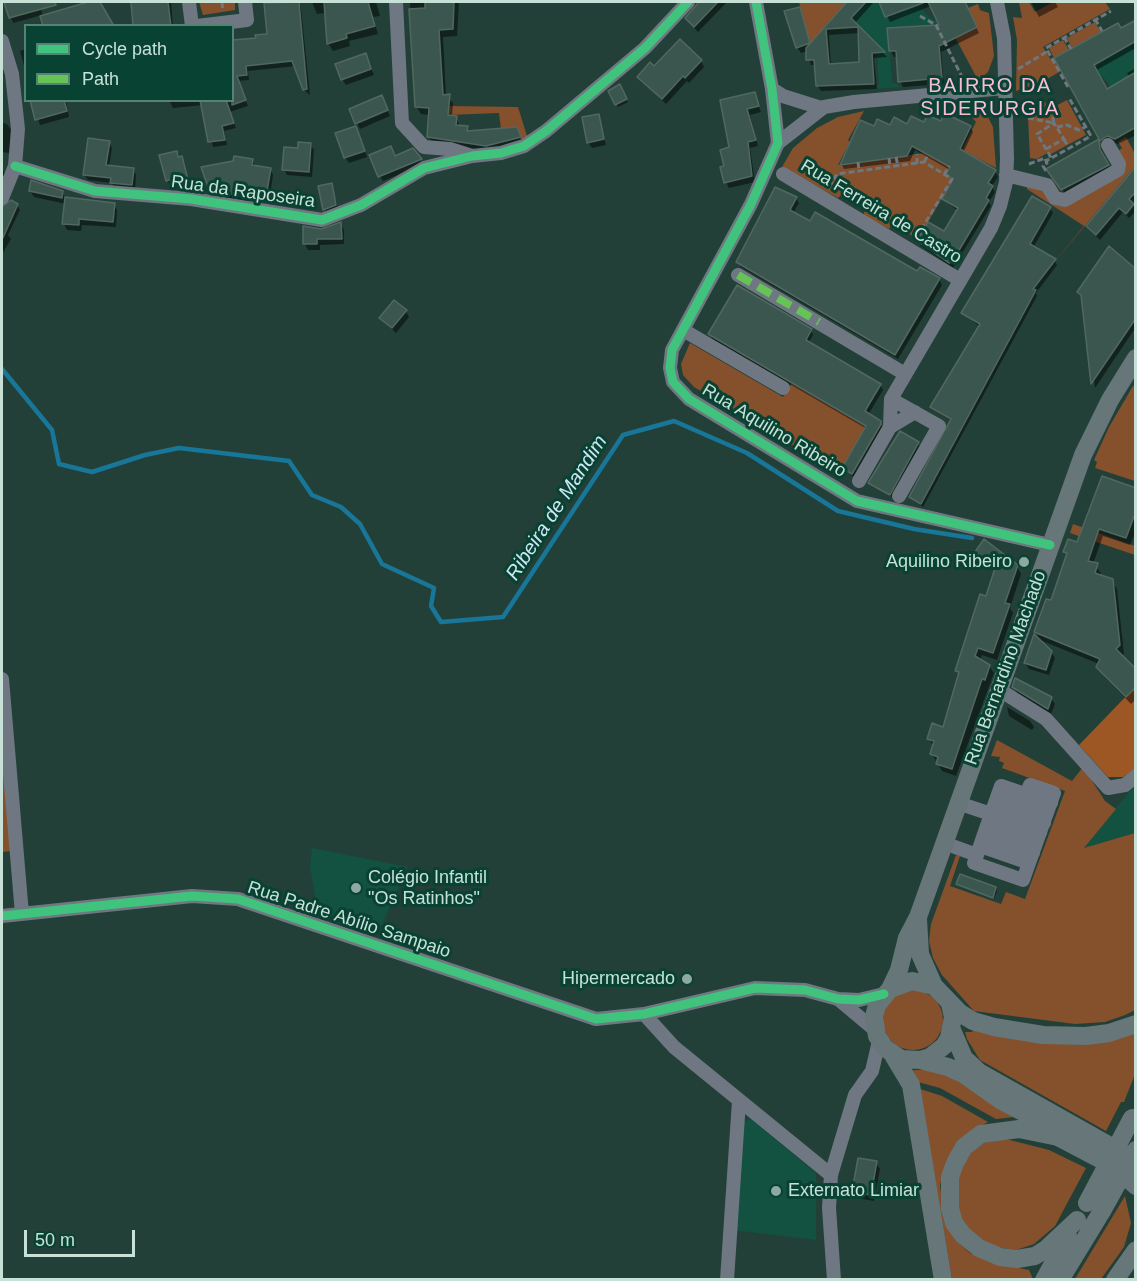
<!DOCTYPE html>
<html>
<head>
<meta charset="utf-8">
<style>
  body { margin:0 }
  #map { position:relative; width:1137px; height:1281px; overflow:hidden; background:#234038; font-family:Arial,sans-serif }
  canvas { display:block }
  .frame { position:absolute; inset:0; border:3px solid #c7e1d7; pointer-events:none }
  .legend { position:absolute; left:24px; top:24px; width:210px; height:78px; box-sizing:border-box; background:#084233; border:2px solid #548275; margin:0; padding:8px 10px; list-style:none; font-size:18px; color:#c7e1d7 }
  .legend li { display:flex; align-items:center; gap:12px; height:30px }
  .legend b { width:30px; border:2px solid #548275 }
  .scale { position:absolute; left:24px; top:1230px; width:111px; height:27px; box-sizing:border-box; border:3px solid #c7e1d7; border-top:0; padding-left:8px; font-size:18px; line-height:21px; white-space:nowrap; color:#c7e1d7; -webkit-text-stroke:4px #084233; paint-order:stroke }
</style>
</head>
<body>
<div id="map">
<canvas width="1137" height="1281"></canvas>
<div class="frame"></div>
<ul class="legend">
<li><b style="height:8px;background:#40c37c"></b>Cycle path</li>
<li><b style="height:8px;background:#66c356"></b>Path</li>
</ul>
<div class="scale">50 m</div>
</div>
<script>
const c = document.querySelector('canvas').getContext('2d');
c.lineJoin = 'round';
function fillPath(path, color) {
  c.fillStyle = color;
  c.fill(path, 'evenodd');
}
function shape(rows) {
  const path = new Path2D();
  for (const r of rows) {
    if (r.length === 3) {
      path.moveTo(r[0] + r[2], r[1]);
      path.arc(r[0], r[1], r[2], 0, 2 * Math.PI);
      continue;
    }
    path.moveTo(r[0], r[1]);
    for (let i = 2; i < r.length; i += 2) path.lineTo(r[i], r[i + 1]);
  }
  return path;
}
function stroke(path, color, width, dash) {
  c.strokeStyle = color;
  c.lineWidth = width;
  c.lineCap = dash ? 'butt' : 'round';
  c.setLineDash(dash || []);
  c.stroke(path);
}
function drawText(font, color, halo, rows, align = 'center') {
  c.font = font + ' Arial,sans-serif';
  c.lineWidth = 6;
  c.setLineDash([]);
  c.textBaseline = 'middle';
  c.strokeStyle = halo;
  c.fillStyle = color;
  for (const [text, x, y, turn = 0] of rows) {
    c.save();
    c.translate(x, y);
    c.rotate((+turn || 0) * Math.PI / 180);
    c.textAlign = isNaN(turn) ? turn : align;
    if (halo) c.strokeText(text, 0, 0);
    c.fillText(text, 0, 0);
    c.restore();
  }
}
const built = shape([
  [847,2,919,2,923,11,933,20,936,20,945,39,889,43,892,82,901,87,874,89,879,84,876,43,841,7],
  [1130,44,1133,49,1135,48,1135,129,1107,81,1090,67],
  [1135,785,1135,833,1083,849],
  [312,848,408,867,378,933,322,915,317,908,310,866],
  [751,1119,816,1173,816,1240,733,1230,742,1123]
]);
const green = shape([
  [199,2,235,2,235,10,203,15],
  [799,2,847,2,810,43],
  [1019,2,1029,2,1035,12,1053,2,1105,2,1110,9,1043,47,1051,60,1054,58,1049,48,1063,40,1069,50,1061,71,1040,83,1016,91,1017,40,1013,17,1022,18],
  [978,4,980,10,989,13,994,56,988,72,978,80,955,37,977,27,968,8],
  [1095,22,1101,32,1072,48,1067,38],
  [1067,100,1086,135,1051,154,1049,152,1037,159,1030,158,1028,117,1017,112,1017,109,1044,101,1050,109],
  [449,106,518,107,527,136,521,140,517,127,501,129,499,113,448,115],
  [976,107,987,115,993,127,996,168,962,150,976,122,971,116],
  [864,111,848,140,850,142,838,165,925,153,950,167,946,174,953,179,918,239,892,224,889,229,863,215,866,209,841,195,838,198,782,167,793,148,817,128,838,117],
  [1126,137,1135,154,1135,166,1047,271,1084,226,1027,189,1027,186,1043,190,1056,205,1063,206,1121,172,1118,151,1122,148,1118,142],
  [690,343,783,397,792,383,866,426,842,468,836,465,833,469,694,387,683,375,681,364],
  [1133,386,1136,387,1135,481,1095,468,1097,462,1094,460,1109,427],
  [1073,524,1135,546,1135,555,1070,533],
  [997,740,1072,781,1083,767,1105,801,1116,809,1084,848,1135,833,1135,1010,1125,1015,1105,1022,1075,1024,974,1011,942,975,933,958,929,941,931,924,956,855,960,856,950,886,1001,904,1006,892,1025,899,1065,791,1002,768,1004,763,999,761,1000,757,991,756],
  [2,753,11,851,2,852],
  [913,1020,30],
  [974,1028,1135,1031,1135,1074,1124,1102,1121,1102,1106,1131,980,1060,967,1039,965,1032,972,1032],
  [913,1070,930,1070,950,1076,1014,1117,996,1119,940,1088,918,1082],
  [920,1089,942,1096,988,1122,975,1129,947,1159,940,1185,944,1218,960,1244,970,1253,993,1263,1029,1270,1033,1279,952,1279],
  [1006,1139,1049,1150,1086,1168,1055,1226,1034,1244,1016,1250,995,1247,977,1237,963,1222,956,1203,959,1172,970,1153,987,1141],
  [1125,1196,1131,1223,1124,1247,1101,1279,1075,1279]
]);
const forest = shape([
  [1135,687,1135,769,1123,777,1108,777,1079,745]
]);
const shadow = shape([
  [6,2,39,2,43,16,87,3,85,2,99,2,113,26,45,26,42,15,13,23],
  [133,2,171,2,173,26,133,26,135,25],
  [298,2,301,8,310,95,304,90,296,66,248,71,249,80,238,81,248,106,230,112,236,128,224,131,227,145,213,147,203,105,173,108,169,100,232,100,232,42,257,39,269,35,266,4],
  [312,2,376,2,380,16,373,17,378,34,349,41,350,46,333,51,328,43,326,13,317,14],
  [410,2,459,2,457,36,443,37,446,96,453,103,452,117,456,117,460,127,467,127,469,132,516,129,524,145,491,153,433,144,429,137,430,115,421,114,416,106],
  [702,2,727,2,698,32,687,19],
  [850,2,874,2,855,23,887,57,874,58,877,89,821,91,817,85,816,65,811,65,807,51,801,53,797,47,799,8,811,44],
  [859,33,861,63,831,66,829,35],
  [881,2,964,2,979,33,941,52,944,84,903,87,900,81,897,57,894,57,891,51,941,27,931,6,890,22],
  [1031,2,1055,2,1058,7,1039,17],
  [1136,22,1136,48,1095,71,1106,91,1129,77,1127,73,1136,68,1136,135,1118,144,1111,141,1104,146,1056,59],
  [26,49,26,73,20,51],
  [368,61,374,75,346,85,342,79],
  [701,61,704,67,689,83,687,81,666,104,639,77,654,68],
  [619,86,628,102,618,107,610,92],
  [754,94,761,112,750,115,758,146,750,148,755,182,729,188,726,182,726,167,731,148,722,101],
  [32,100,66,100,69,117,40,125],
  [384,103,390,116,360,129,357,123],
  [598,115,606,145,592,148,588,142],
  [2,123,7,124,11,130,10,153,2,152],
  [942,123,970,127,973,132,963,153,995,171,998,177,992,186,995,192,989,202,991,206,953,268,921,246,918,241,945,233,958,211,943,199,953,181,947,174,950,170,915,150,910,161,844,169,842,165,874,128],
  [359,133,367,157,349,163,345,157],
  [1098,141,1113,175,1070,199,1053,179],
  [109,142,112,148,109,167,133,169,136,175,135,191,115,189,112,183,88,180,84,174],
  [310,144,314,150,312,177,287,175,284,169,299,150],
  [412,150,424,164,383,181,380,176,395,158],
  [176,153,185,163,190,185,178,188,176,185,171,186,167,180],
  [252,160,256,167,270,169,273,175,270,196,250,193,249,202,214,196,210,190],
  [2,169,6,175,2,186],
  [1136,169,1136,200,1133,204,1136,211,1129,218,1123,212,1100,240,1087,227],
  [331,185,339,211,328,215,325,209],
  [30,191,62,192,66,199,114,204,117,210,116,227,82,225,81,231,67,230,64,224,66,204,34,197],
  [796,198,799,203,793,213,918,273,939,279,942,285,898,359,741,267,738,262],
  [1032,198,1050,208,1053,213,1033,248,1054,260,1057,265,1036,293,1037,296,923,507,910,497,952,421,935,411,932,407,980,327,963,313],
  [17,205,20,210,8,235,11,239,2,254,2,208],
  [341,224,344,230,344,244,320,245,320,250,308,250,305,244,321,230],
  [1136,263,1136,327,1095,388,1083,298,1079,292,1131,268],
  [406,311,409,317,396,333,381,318],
  [811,330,813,335,808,343,880,385,883,390,868,415,883,427,855,478,843,468,867,429,712,339,710,334],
  [900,433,920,446,892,497,870,483],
  [1136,490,1136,531,1130,545,1103,536,1093,564,1101,573,1100,576,1112,581,1117,589,1124,654,1121,656,1136,671,1136,699,1131,704,1103,675,1099,664,1040,640,1036,632,1052,602,1068,557,1065,552,1078,544],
  [976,552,1017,566,1021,574,1010,608,1013,613,997,660,982,655,980,661,989,666,994,673,956,776,942,771,932,754,933,746,929,738,944,728,960,676,957,670,987,598,995,571,981,559],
  [1051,652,1055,658,1049,675,1029,669,1025,663],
  [1014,687,1051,698,1055,704,1051,714,1017,693],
  [1007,707,1030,721,1034,727,1032,730,1009,716],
  [958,884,995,889,997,891,994,899],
  [876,1163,880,1169,874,1201,857,1198,854,1192]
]);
const stream = shape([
  [2,369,52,430,59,464,92,472,145,455,179,448,289,461,312,495,341,507,360,524,382,564,434,588,431,606,441,622,503,617,623,435,674,421,747,453,838,511,914,529,972,538]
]);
const building = shape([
  [4,2,55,2,56,5,9,18,4,2],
  [88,2,100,2,114,26,43,26,40,16,88,2],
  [131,2,168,2,171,26,133,26,131,2],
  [299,2,307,89,303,90,292,61,246,66,247,75,237,76,246,100,232,105,232,40,256,38,255,35,267,34,264,3,299,2],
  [324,2,368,2,375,26,346,34,347,38,327,44,324,2],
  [425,2,454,2,453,29,439,30,443,95,450,94,448,115,457,116,456,125,468,126,467,131,517,127,521,137,486,146,427,137,429,108,415,107,409,9,425,8,425,2],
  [699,2,718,2,694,27,685,18,699,2],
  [847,2,866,2,851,18,885,52,872,53,874,84,816,86,814,60,806,60,806,48,847,2],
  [858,27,859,62,829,64,826,29,858,27],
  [879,2,923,2,923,3,885,17,879,2],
  [928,2,965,2,977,27,939,46,942,78,898,82,896,51,889,51,887,28,939,25,928,2],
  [800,7,810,43,796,48,784,11,800,7],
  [1136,20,1136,41,1094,65,1107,89,1136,72,1136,127,1115,139,1107,136,1100,141,1054,58,1118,23,1121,28,1136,20],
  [680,39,702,60,685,78,683,76,662,99,637,77,650,62,654,66,680,39],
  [366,53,371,69,341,80,335,64,366,53],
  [620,84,627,99,615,105,608,91,620,84],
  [755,92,759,106,747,109,756,140,748,142,752,176,724,183,720,167,724,166,720,150,729,147,720,100,755,92],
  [382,95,388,110,355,124,349,109,382,95],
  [30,100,64,100,67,111,35,120,30,100],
  [200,100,226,100,234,123,222,126,225,140,208,142,200,100],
  [944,113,971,126,960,149,996,170,988,183,993,186,986,198,989,200,952,262,949,263,917,241,928,222,944,231,958,208,942,199,953,179,946,174,950,167,912,146,907,156,840,165,860,120,874,126,877,119,890,125,894,117,907,124,911,116,924,122,927,115,941,121,944,113],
  [599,114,604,139,587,143,582,117,599,114],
  [356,126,365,151,344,158,335,133,356,126],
  [88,138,110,141,106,165,134,168,132,185,110,183,111,178,83,175,88,138],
  [1099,139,1100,149,1109,165,1061,190,1046,169,1099,139],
  [298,142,311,143,309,172,282,170,284,147,298,148,298,142],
  [391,146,395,156,413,148,422,159,378,177,369,155,391,146],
  [177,151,178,157,182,156,188,179,174,183,173,179,166,181,159,155,177,151],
  [234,156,253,159,252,165,271,168,267,191,247,188,246,197,209,190,201,167,233,161,234,156],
  [1136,166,1136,192,1129,199,1134,204,1126,214,1119,208,1096,235,1086,226,1136,166],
  [31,180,63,191,62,198,29,191,31,180],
  [332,183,336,205,323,210,318,186,332,183],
  [775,187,797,197,790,210,810,221,815,212,917,271,920,267,940,278,895,355,736,262,775,187],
  [1032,196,1051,207,1030,244,1056,259,1033,289,1036,290,921,504,909,497,951,419,930,407,980,324,961,313,1032,196],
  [65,197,115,203,113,222,79,219,79,225,62,224,65,197],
  [11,200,18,204,2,240,2,207,11,200],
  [341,222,342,239,317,239,317,244,303,244,303,226,321,229,341,222],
  [1109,246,1136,269,1136,318,1091,384,1081,295,1077,292,1109,246],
  [737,285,812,329,806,340,881,384,865,411,881,421,881,424,852,474,842,468,866,426,708,334,737,285],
  [394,300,407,310,392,328,379,318,394,300],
  [900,431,919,442,890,495,868,483,900,431],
  [1102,476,1136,488,1136,511,1126,538,1099,529,1088,561,1098,563,1095,573,1113,579,1120,645,1116,649,1136,669,1136,687,1126,697,1096,667,1100,659,1034,632,1046,599,1051,600,1067,553,1063,552,1068,539,1077,542,1102,476],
  [984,539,1018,565,1005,603,1010,604,993,653,978,648,975,656,990,665,985,680,982,679,952,769,936,764,938,757,930,754,934,741,927,739,932,723,943,727,959,672,955,671,980,594,986,596,995,568,975,552,984,539],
  [1034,634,1052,651,1046,670,1024,663,1034,634],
  [1015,678,1052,697,1048,709,1012,687,1015,678],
  [960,874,996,887,993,898,956,884,960,874],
  [858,1158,877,1161,871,1195,852,1192,858,1158]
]);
const path = shape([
  [222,2,223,11],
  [920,16,936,25,963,79],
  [1095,19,1102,31],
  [1064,37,1071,49],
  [1018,69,1048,51],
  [1068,87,1046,48,1111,11],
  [1028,118,1054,123,1051,109],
  [1057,127,1067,125,1079,130,1085,127],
  [1064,139,1069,149],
  [1046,149,1064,139,1054,123,1037,134,1046,149,1048,152,1051,158],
  [896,157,898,166],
  [889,158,890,167],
  [858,162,859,171],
  [924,162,928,155],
  [917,164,917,154],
  [1029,164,1045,158,1046,161,1091,136,1069,98],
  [1046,171,1043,166,1047,163,1046,161],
  [944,175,949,166],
  [829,187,837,174,924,162,952,179,916,238]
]);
const minor = shape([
  [189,2,192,26],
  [396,2,402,123,424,147,450,149,472,156],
  [756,2,772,89,778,143,751,204,672,350,670,368,673,382,689,399,857,501,1050,545],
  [197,26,247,20,245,2],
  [2,41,12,74,18,129,15,166,2,198],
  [772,89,783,96,821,108],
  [778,143,824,107,854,102,1004,88],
  [15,166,95,191,191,199,322,220,361,205,424,168,472,156,501,153,524,146,546,131,645,48,688,2],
  [783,174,960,280],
  [1006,175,1047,185,1055,198,1065,200,1118,170,1119,164,1108,145],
  [738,275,905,374],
  [683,330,783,388],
  [891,399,939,426,899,496],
  [890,427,915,412],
  [859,481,890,427,891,399,991,228,1000,206,1006,182,1007,159,1004,38,997,2],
  [2,679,22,914],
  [998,689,1046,719,1108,788,1125,785,1136,776],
  [998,796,1047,813],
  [994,806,1044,823],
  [991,814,1001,786,1051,803],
  [991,816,1040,833],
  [987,826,1036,843],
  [984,836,1033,853],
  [944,843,977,855,980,846,991,814,958,803],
  [980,846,1029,863],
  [977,855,974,863,1023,880,1054,793,1030,785,1026,794],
  [2,916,192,896,238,899,596,1019,644,1014,755,988,805,990,838,999,859,1000,884,994],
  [838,999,875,1030],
  [644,1014,674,1047,831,1175],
  [727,1280,739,1101],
  [834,1280,829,1208,831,1175,855,1095,872,1071,879,1041]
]);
const major = shape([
  [918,919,920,954,934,986],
  [890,989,899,970,907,938,918,917,1083,455,1110,400,1136,358],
  [950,1004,953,1017,949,1038,944,1046,930,1057,920,1060,901,1059,885,1048,877,1036,874,1017,877,1005,890,989,912,981,934,986,960,1013,973,1021,994,1027,1043,1035,1086,1036,1109,1033,1136,1024],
  [952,1030,964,1058,979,1072,1128,1156],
  [893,1055,911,1085,943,1280],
  [920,1060,948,1067,963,1074,1000,1100,1038,1120,1058,1137,1115,1167,1136,1186],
  [1058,1137,1019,1129,981,1134,964,1147,955,1163,950,1177,950,1208,954,1223,963,1235,979,1248,1000,1257,1017,1259,1035,1256,1046,1249,1077,1220],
  [1044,1280,1068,1236],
  [1060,1280,1102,1211],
  [1115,1280,1136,1250]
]);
const majorBridge = shape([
  [1087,1203,1132,1118],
  [1102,1211,1136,1150]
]);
const quiet = shape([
  [738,275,819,322]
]);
const cycleway = shape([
  [756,2,772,89,778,143,751,204,672,350,670,368,673,382,689,399,857,501,1050,545],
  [15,166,95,191,191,199,322,220,361,205,424,168,472,156,501,153,524,146,546,131,645,48,688,2],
  [2,916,192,896,238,899,596,1019,644,1014,755,988,805,990,838,999,859,1000,884,994]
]);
const markers = [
  [1024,562,6,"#8ea99f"],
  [356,888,6,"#8ea99f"],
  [687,979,6,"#8ea99f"],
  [776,1191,6,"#8ea99f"]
];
const streetNames = [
  ["Rua da Raposeira",243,192,8],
  ["Rua Ferreira de Castro",881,212,31],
  ["Rua Aquilino Ribeiro",774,431,31],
  ["Rua Bernardino Machado",1006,668,-70],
  ["Rua Padre Abílio Sampaio",349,920,18]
];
const poiNames = [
  ["Aquilino Ribeiro",1012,562],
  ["Colégio Infantil",368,878,"left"],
  ["\"Os Ratinhos\"",368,899,"left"],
  ["Hipermercado",675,979],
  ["Externato Limiar",788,1191,"left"]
];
const neighbourhoodNames = [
  ["BAIRRO DA",990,86],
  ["SIDERURGIA",990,109]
];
const waterNames = [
  ["Ribeira de Mandim",557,508,-57]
];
fillPath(built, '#135141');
fillPath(green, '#85502c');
fillPath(forest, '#9d5725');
fillPath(shadow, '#0007');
stroke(stream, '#187698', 4.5);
fillPath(building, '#3b564e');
stroke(building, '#516861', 1.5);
stroke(path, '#6d777d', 3, [6, 3]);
stroke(minor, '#6f7882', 14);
stroke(major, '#667679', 18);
stroke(majorBridge, '#667679', 18);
stroke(quiet, '#66c356', 8, [15, 8]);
stroke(cycleway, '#40c37c', 9);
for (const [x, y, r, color] of markers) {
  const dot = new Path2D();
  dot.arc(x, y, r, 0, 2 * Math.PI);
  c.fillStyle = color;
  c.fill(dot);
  stroke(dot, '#084233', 2);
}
drawText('18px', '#c7e1d7', '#084233', streetNames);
drawText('18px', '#c7e1d7', '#084233', poiNames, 'right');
c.letterSpacing = '1.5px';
drawText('20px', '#fabbd7', '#084233', neighbourhoodNames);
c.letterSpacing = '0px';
drawText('italic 20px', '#cee7f4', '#084233', waterNames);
</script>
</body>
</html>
